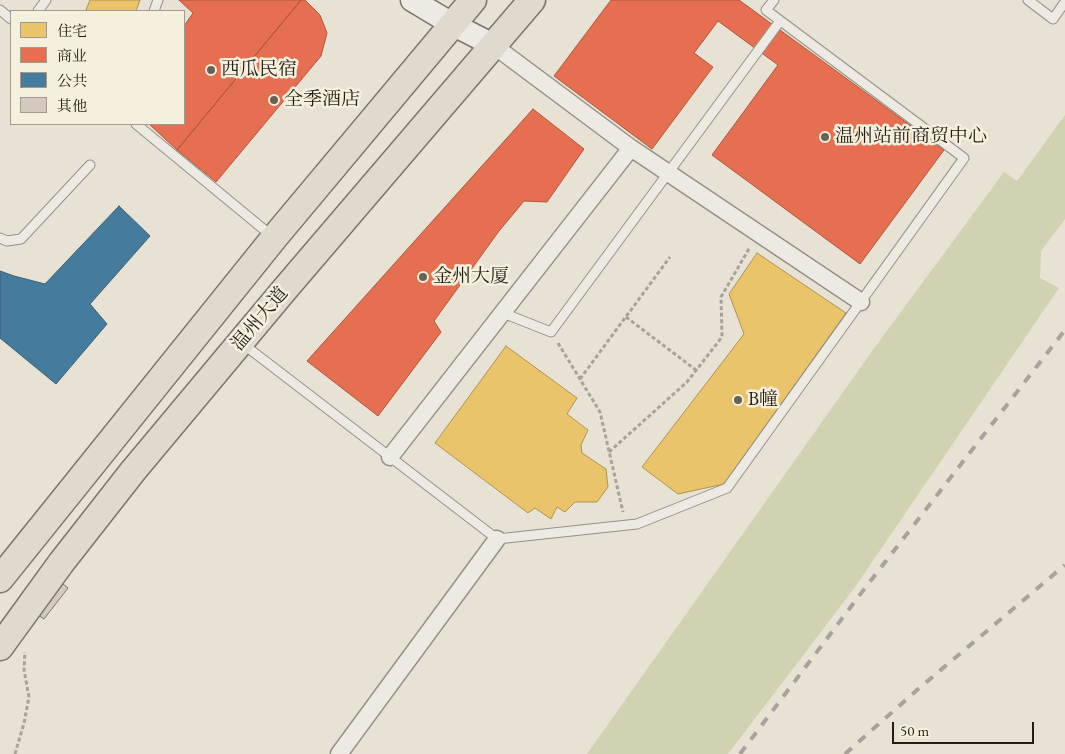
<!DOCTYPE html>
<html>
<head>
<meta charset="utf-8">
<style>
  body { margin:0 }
  #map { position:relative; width:1065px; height:754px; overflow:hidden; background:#e7e2d3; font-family:"EB Garamond","Noto Serif SC",serif }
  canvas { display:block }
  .legend { position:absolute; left:10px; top:10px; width:175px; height:115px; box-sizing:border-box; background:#f5efdd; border:1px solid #a29b8c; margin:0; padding:6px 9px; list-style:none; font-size:15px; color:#251d13 }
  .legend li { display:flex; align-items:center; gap:10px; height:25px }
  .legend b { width:25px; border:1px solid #a29b8c }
  .scale { position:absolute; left:892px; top:722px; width:142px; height:22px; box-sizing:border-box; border:2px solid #251d13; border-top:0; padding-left:6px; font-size:15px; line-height:18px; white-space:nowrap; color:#251d13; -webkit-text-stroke:4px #f5efdd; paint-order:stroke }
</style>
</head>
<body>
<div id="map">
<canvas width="1065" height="754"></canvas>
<ul class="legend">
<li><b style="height:14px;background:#e9c46a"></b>住宅</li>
<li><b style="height:14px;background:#e76f51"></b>商业</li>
<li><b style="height:14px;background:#457b9d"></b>公共</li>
<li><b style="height:14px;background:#d5c9be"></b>其他</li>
</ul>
<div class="scale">50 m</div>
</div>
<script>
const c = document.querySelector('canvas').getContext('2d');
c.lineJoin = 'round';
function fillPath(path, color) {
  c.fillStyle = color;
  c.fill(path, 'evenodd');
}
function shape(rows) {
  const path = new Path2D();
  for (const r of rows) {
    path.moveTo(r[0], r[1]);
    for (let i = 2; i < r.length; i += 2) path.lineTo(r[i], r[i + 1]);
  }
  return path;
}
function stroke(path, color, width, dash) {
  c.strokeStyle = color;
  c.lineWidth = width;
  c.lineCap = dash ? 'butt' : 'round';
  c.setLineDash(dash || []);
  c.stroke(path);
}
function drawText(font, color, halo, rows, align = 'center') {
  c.font = font + ' "EB Garamond","Noto Serif SC",serif';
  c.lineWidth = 5;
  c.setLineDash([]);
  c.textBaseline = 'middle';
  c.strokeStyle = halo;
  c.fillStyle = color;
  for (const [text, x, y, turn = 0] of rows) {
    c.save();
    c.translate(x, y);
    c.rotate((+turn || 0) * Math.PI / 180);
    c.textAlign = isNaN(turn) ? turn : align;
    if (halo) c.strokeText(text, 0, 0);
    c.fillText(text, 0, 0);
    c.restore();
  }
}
const green = shape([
  [1065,115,1065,219,1041,251,1040,278,1059,288,855,587,728,754,587,754,875,347,1004,172,1017,181]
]);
const homes = shape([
  [90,0,140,0,136,11,90,11,86,10,90,0],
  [757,253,846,313,724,484,678,494,642,467,744,334,729,294,757,253],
  [506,346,577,398,567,414,588,430,581,445,582,453,606,469,608,487,597,502,575,502,565,512,557,507,551,519,535,508,528,513,435,443,506,346]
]);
const shops = shape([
  [179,0,301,0,177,150,149,124,184,124,184,26,193,13,179,0],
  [301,0,305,0,320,15,327,33,321,56,216,182,177,150,301,0],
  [611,0,739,0,944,150,860,264,712,155,778,65,718,21,694,53,713,67,652,149,554,76,611,0],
  [533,109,584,149,547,202,524,201,499,231,434,321,441,332,378,416,307,361,533,109]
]);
const public = shape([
  [119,206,150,236,90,304,107,324,56,384,0,338,0,271,14,276,45,284,119,206]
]);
const building = shape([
  [59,581,68,588,44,619,35,613,59,581]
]);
const path = shape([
  [626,317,696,370],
  [558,343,600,412,623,512],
  [580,379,670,257],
  [609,452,687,382,722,337,721,297,750,247],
  [15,754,24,723,29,697,24,670,25,652]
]);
const lane = shape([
  [1028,0,1053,19,1065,2],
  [0,10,11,19],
  [38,11,46,0],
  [154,11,158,0],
  [136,124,273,237],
  [0,238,7,241,21,239,90,165],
  [503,313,551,332,780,21],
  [243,344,497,539,637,524,727,488,964,158,766,10,774,0]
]);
const street = shape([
  [493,45,631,148,861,302],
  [390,457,631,148],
  [339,754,497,539]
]);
const secondary = shape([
  [412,0,452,24,493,45]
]);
const primary = shape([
  [0,579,274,238,473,0],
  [0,647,61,563,133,471,285,289,532,0]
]);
const rail = shape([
  [740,754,865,588,1065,330],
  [845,754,917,690,1065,565]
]);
const markers = [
  [211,70,5,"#696256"],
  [274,100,5,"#696256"],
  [825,137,5,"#696256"],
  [423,277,5,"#696256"],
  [738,400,5,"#696256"]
];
const poiNames = [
  ["西瓜民宿",221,70],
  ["全季酒店",284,100],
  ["温州站前商贸中心",835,137],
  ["金州大厦",433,277],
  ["B幢",748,400]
];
const streetNames = [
  ["温州大道",260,319,-50]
];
fillPath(green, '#d0d2b1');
fillPath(homes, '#e9c46a');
stroke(homes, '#ae9250', 1);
fillPath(shops, '#e76f51');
stroke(shops, '#ad563e', 1);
fillPath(public, '#457b9d');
stroke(public, '#3b5f74', 1);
fillPath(building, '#d5c9be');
stroke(building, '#79756d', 1);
stroke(lane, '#949187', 11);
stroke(street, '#949187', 19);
stroke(secondary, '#79756d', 25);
stroke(primary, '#79756d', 29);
stroke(path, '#a6a39d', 3, [4, 2.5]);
stroke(lane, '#eceae2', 9);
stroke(street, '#eceae2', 16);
stroke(secondary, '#eceae2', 22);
stroke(primary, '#dfdacd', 26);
stroke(rail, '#a6a39d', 4, [9, 9]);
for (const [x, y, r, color] of markers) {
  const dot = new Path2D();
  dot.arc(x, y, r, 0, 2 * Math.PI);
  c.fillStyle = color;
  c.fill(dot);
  stroke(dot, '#f5efdd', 2);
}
drawText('19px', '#251d13', '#f5efdd', poiNames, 'left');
drawText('19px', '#251d13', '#f5efdd', streetNames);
</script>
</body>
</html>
